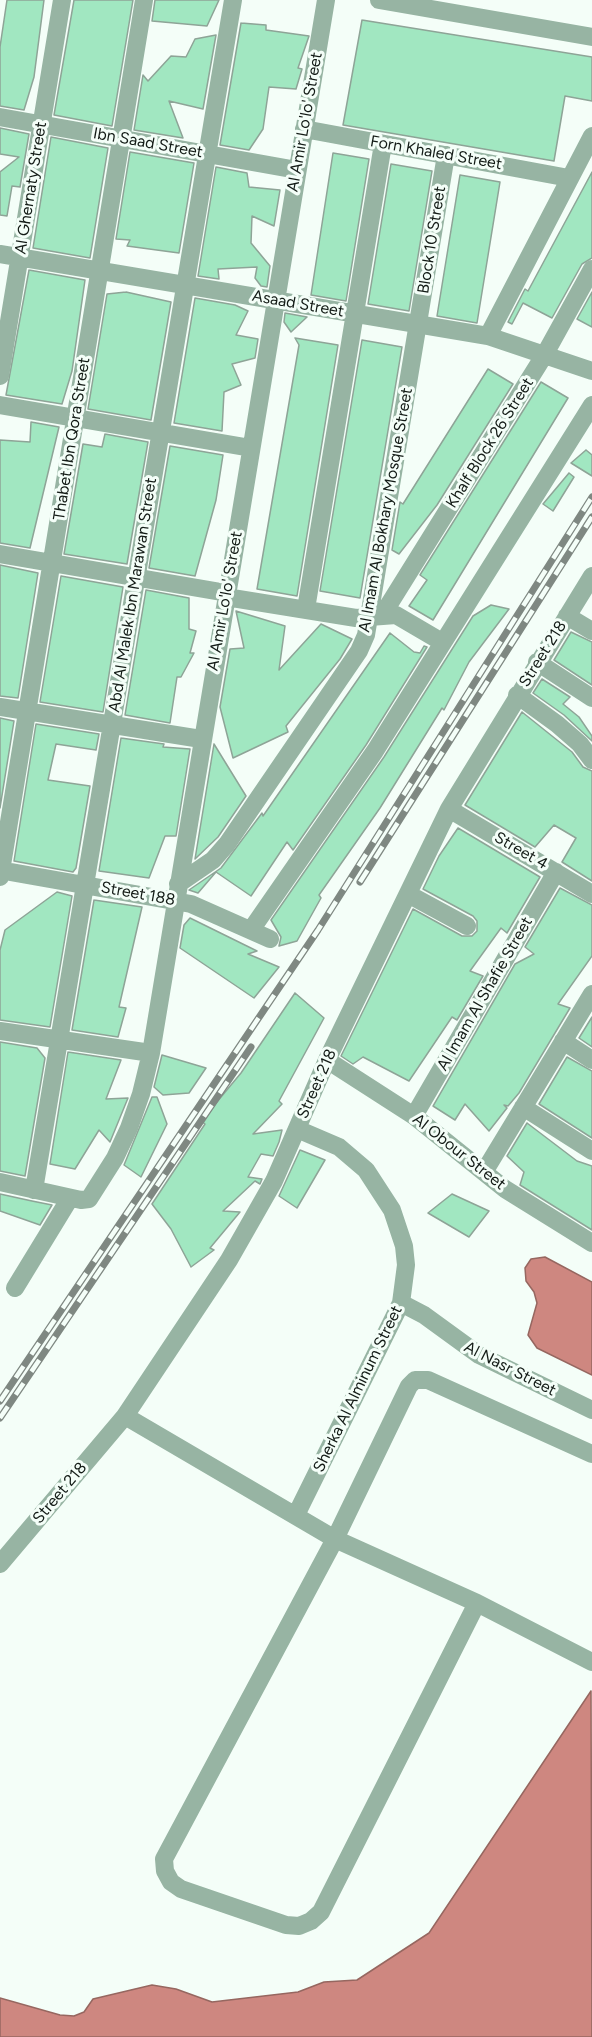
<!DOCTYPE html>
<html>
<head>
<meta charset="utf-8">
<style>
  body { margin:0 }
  canvas { display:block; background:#f4fef8 }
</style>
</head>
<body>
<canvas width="592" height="2037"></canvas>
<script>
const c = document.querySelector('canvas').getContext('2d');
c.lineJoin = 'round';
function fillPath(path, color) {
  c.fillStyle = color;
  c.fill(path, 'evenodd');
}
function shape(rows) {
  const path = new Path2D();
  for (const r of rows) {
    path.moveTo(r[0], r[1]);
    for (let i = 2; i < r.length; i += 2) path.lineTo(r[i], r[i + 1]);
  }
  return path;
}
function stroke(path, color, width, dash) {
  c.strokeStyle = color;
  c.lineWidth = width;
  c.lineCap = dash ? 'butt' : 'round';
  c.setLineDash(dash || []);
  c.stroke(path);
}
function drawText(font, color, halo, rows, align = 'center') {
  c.font = font + ' Figtree,sans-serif';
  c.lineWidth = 6;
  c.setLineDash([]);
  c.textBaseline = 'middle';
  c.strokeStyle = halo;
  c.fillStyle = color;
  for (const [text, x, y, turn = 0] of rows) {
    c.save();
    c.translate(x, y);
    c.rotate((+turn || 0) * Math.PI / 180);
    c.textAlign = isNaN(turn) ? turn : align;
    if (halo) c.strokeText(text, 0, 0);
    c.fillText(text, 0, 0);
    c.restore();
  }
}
const water = shape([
  [545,1257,592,1282,592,1375,537,1348,528,1335,537,1303,534,1292,526,1281,525,1268,531,1259,545,1257],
  [591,1691,592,2037,0,2037,0,1998,60,2015,74,2016,84,2012,93,1999,152,1985,176,1989,212,2002,298,1992,324,1982,357,1980,429,1933,591,1691]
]);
const building = shape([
  [7,0,44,0,34,77,24,110,0,106,0,47,7,0],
  [74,0,133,0,112,126,54,115,74,0],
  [155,0,219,0,207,26,152,21,155,0],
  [362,20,592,57,592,101,565,96,554,161,343,125,362,20],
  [241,23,266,25,266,30,309,36,298,68,302,69,296,89,269,87,263,129,249,150,220,145,241,23],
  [216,35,203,109,169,101,183,138,134,130,143,75,148,81,171,56,186,57,195,39,216,35],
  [0,128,29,134,20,187,12,186,7,216,0,215,0,172,19,157,0,154,0,128],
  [51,137,108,148,90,258,33,248,51,137],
  [130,152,194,163,179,253,127,246,130,240,116,239,130,152],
  [333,153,369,159,346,301,311,295,333,153],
  [391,164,432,171,409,311,368,304,391,164],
  [216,167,247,173,249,187,280,190,274,226,252,216,251,243,270,266,267,287,261,286,255,278,257,267,218,269,219,279,198,276,216,167],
  [592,172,592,258,582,264,552,318,523,303,512,324,508,322,525,289,528,291,592,172],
  [460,175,500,182,477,323,437,316,460,175],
  [29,270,85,280,72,371,62,404,6,395,29,270],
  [126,292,171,302,151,420,88,409,107,294,126,292],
  [592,292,592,327,577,319,592,292],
  [195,298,235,305,248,311,236,335,258,339,255,358,232,364,241,385,224,392,222,431,174,423,195,298],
  [285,313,307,317,291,332,284,322,285,313],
  [295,338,338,345,297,596,257,589,299,345,295,338],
  [362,340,402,347,360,598,320,591,362,340],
  [488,369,513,384,437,505,399,554,392,550,400,502,403,504,488,369],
  [541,382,568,398,433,620,409,606,427,580,420,575,541,382],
  [31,422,59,427,30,548,0,543,0,440,30,442,31,422],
  [105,434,148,442,127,564,64,554,83,444,102,447,105,434],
  [170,446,223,455,216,500,195,576,149,568,170,446],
  [586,450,592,455,592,476,571,463,586,450],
  [569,473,574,477,553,511,543,504,569,473],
  [0,565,38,573,18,698,0,696,0,565],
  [61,576,123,587,103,712,40,702,61,576],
  [146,590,189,598,189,629,196,631,190,653,194,653,181,677,177,677,170,723,125,715,146,590],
  [491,605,509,609,469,662,444,710,442,708,380,808,319,895,321,898,297,941,279,946,281,937,271,920,384,757,473,616,491,605],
  [236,611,285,626,279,670,321,624,352,639,340,659,286,726,288,732,233,758,220,707,230,649,244,648,236,611],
  [571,632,592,642,592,685,554,660,571,632],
  [390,633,414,652,420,653,424,646,427,647,366,745,293,850,287,842,251,896,216,872,198,893,189,890,221,868,262,813,263,816,390,633],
  [542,679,570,697,563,704,579,717,592,736,592,741,564,715,533,693,542,679],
  [522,712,572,752,583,767,592,771,592,881,562,862,576,838,554,825,535,847,465,805,522,712],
  [0,718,14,721,0,808,0,718],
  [36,724,99,734,96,750,56,744,48,780,90,786,76,868,73,872,14,861,36,724],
  [121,738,164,744,163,747,190,749,176,836,165,836,149,878,99,871,121,738],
  [214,744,246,796,218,837,195,859,214,744],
  [458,828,540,877,507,933,501,928,470,971,483,976,457,1020,452,1017,409,1081,363,1057,353,1064,341,1056,413,909,462,936,472,936,477,931,477,921,473,916,423,889,439,856,458,828],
  [560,888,592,905,592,956,558,1004,570,1008,519,1093,508,1106,504,1105,507,1108,489,1131,465,1104,455,1120,433,1106,515,964,534,954,525,947,560,888],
  [57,892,72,896,50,1027,0,1020,0,950,5,930,57,892],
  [94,900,142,907,119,1007,126,1008,118,1037,72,1030,94,900],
  [190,918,257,951,248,954,279,967,254,998,180,948,184,925,190,918],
  [295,993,324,1018,279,1101,282,1104,253,1134,282,1130,279,1142,273,1156,261,1154,248,1177,262,1179,260,1184,255,1181,223,1211,240,1212,210,1248,214,1250,191,1267,171,1229,152,1204,205,1124,201,1121,241,1073,295,993],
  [592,1017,592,1047,579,1038,592,1017],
  [0,1042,37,1048,45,1058,25,1176,0,1171,0,1042],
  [68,1052,121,1060,106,1099,128,1098,110,1142,99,1130,75,1169,50,1164,68,1052],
  [162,1055,206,1068,189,1093,163,1095,154,1087,162,1055],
  [567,1057,592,1071,592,1138,539,1104,567,1057],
  [152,1097,157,1097,167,1124,141,1177,124,1165,152,1097],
  [527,1123,577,1161,592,1166,592,1230,520,1185,524,1172,507,1156,527,1123],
  [300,1150,325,1160,297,1208,279,1196,300,1150],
  [0,1194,32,1201,52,1205,40,1225,0,1211,0,1194],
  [452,1194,489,1211,469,1237,428,1213,452,1194]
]);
const minor = shape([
  [379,0,592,37],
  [0,117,297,170],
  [304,129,569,178],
  [0,254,488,336,592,371],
  [488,336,592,136],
  [0,376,62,0],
  [0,405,251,448],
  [0,554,227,593],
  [226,597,356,618,396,615,442,642],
  [306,609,383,144],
  [383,614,545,354,592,269],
  [567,616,592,631],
  [537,662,592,698],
  [517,695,557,724,580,744,592,760],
  [0,707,201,739],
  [449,809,592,894],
  [0,870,191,904,270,939],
  [0,877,144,0],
  [178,884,213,860,227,844,359,651,366,635,446,155],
  [408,894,467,926],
  [251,930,375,751,592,405],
  [0,1031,151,1053],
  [563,1041,592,1060],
  [327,1060,414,1116,505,1189,592,1243],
  [523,1107,592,1151],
  [414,1116,556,872],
  [484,1172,592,994],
  [0,1182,81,1200,89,1199,115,1158,129,1128,141,1094,151,1053,326,0],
  [34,1190,233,0],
  [15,1288,70,1198],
  [401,1303,424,1315,479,1355,592,1410],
  [125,1416,335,1539,477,1603,592,1662],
  [296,1515,401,1303,406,1265,404,1246,392,1210,366,1170,339,1147,297,1129],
  [0,1564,125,1416,229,1260,274,1181,327,1060,449,809,592,576],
  [477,1603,321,1912,311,1921,299,1926,286,1925,181,1889,171,1882,165,1871,164,1859,335,1539,409,1386,415,1380,428,1380,592,1454]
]);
const rail = shape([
  [360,882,592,517],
  [0,1401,318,930,592,497],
  [0,1418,251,1047]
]);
const streetNames = [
  ["Al Amir Lo'lo' Street",305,122,-80],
  ["Ibn Saad Street",148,143,10],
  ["Forn Khaled Street",436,153,10],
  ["Al Ghernaty Street",31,188,-81],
  ["Block 10 Street",432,240,-81],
  ["Asaad Street",298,304,10],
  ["Thabet Ibn Qora Street",72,439,-81],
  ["Khalf Block 26 Street",490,443,-58],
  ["Al Imam Al Bokhary Mosque Street",386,510,-80],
  ["Abd Al Malek Ibn Marawan Street",133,595,-81],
  ["Al Amir Lo'lo' Street",225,601,-80],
  ["Street 218",543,654,-58],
  ["Street 4",521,851,30],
  ["Street 188",138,894,10],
  ["Al Imam Al Shafie Street",485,994,-60],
  ["Street 218",317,1084,-66],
  ["Al Obour Street",459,1152,38],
  ["Al Nasr Street",510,1369,27],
  ["Sherka Al Alminum Street",358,1389,-64],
  ["Street 218",60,1493,-50]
];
fillPath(water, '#ce8780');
stroke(water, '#966760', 1.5);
fillPath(building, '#a1e7c1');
stroke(building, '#8ea497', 1.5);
stroke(minor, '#97b4a3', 18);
stroke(rail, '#7f8882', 7);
stroke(rail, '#f4fef8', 4.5, [14]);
drawText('16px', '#131b16', '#f4fef8', streetNames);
</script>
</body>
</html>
